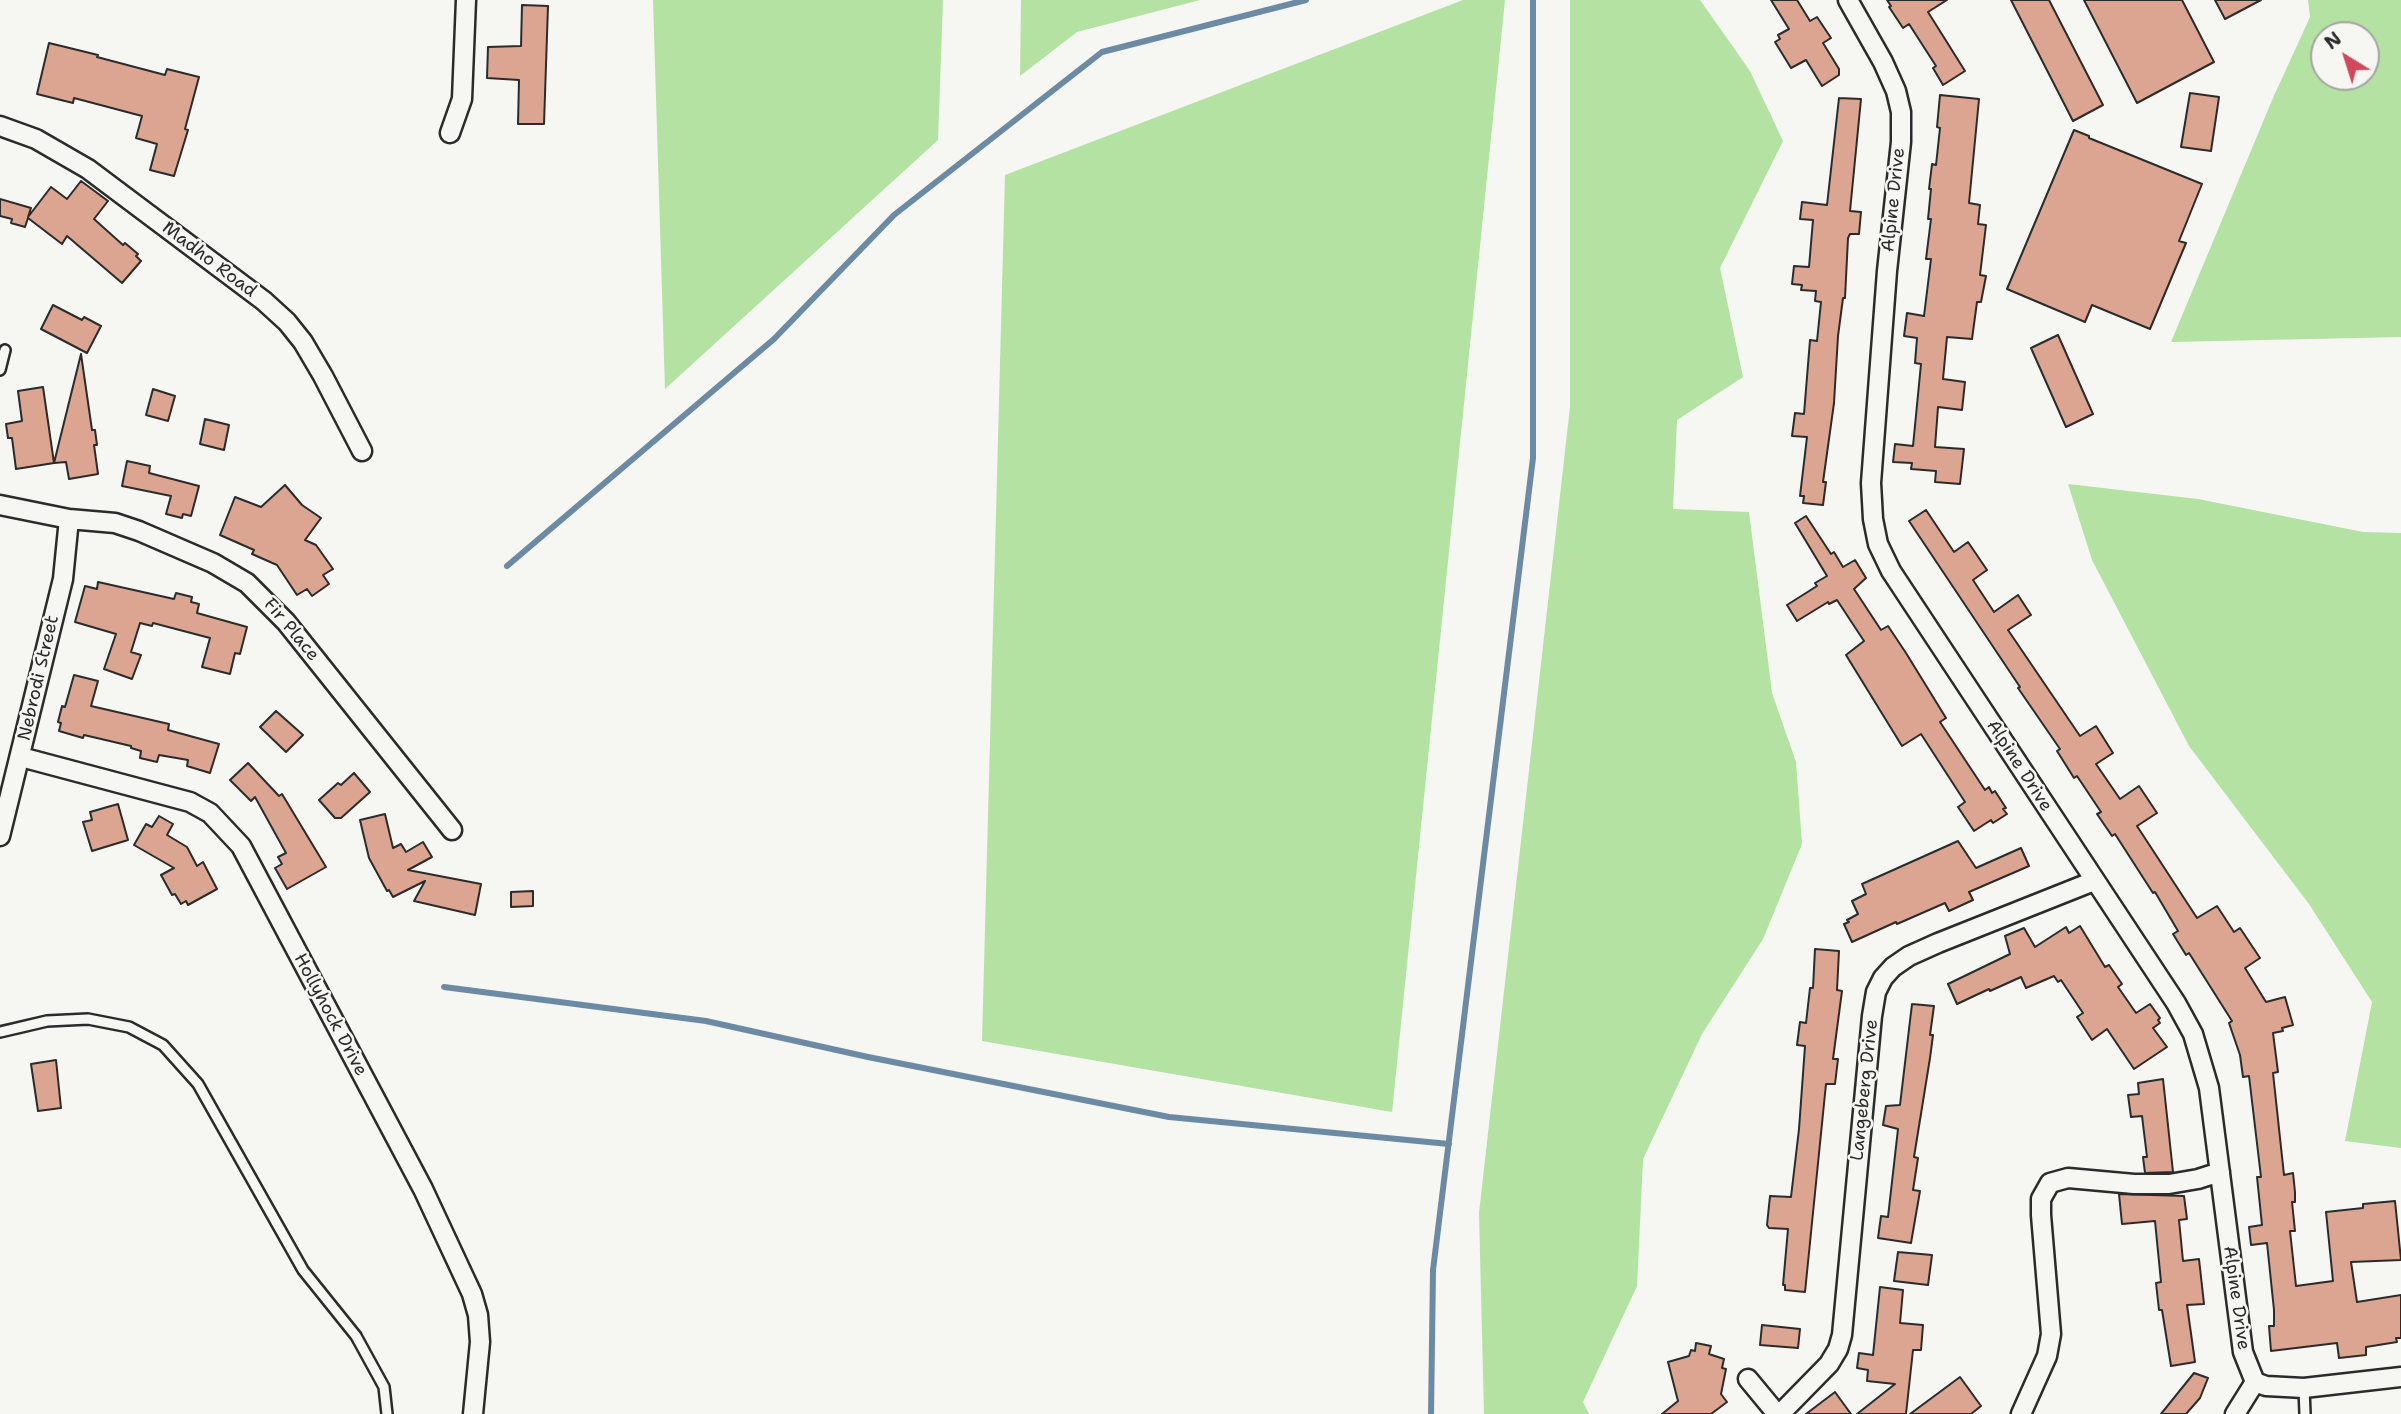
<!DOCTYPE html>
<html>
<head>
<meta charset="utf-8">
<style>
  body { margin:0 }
  #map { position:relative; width:2401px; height:1414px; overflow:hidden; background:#f6f6f2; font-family:"Shantell Sans",sans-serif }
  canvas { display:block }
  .north { position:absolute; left:2310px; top:21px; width:70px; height:70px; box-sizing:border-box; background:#f6f6f2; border:2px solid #a5a5a2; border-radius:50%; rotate:322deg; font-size:19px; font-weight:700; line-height:28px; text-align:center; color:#2b2b2b }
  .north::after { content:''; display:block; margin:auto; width:24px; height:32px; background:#d1495b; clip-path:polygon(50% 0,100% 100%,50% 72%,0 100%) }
</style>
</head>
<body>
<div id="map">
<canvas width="2401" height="1414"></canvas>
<div class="north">N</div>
</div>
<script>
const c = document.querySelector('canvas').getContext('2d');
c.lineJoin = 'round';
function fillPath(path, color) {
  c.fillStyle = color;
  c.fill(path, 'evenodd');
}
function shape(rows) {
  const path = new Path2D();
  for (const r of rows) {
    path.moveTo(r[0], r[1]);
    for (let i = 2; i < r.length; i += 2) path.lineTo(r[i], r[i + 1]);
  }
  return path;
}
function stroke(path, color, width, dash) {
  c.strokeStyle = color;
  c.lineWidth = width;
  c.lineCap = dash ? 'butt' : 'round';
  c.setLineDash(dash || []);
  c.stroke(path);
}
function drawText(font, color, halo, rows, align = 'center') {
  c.font = font + ' "Shantell Sans",sans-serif';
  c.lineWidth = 5;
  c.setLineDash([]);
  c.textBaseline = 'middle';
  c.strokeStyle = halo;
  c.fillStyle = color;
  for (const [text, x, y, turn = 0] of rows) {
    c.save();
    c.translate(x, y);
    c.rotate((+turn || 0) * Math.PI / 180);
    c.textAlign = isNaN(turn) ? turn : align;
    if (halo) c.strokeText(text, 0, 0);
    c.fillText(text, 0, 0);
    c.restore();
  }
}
const green = shape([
  [653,0,943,0,938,140,665,389],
  [1021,0,1200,0,1077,32,1020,76],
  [1463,0,1505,0,1392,1112,982,1041,1005,175],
  [1570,0,1700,0,1750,71,1783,141,1720,268,1743,377,1677,420,1673,509,1749,512,1772,693,1796,762,1802,844,1763,939,1702,1034,1643,1159,1637,1286,1583,1402,1589,1414,1484,1414,1479,1213,1570,407],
  [2308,0,2401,0,2401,337,2171,342,2273,98,2310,17],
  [2324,35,2366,35,2366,77,2324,77],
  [2068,484,2198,499,2363,532,2401,533,2401,1148,2345,1141,2372,1002,2309,904,2189,746,2092,560]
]);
const stream = shape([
  [507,566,774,339,894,215,1102,52,1306,0],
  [444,987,706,1021,868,1057,1169,1117,1449,1144],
  [1431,1414,1433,1270,1533,458,1533,0]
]);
const building = shape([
  [1771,0,1797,0,1810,21,1817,17,1831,38,1823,43,1839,69,1839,75,1822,86,1806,60,1791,68,1775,42,1780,39,1778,35,1789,29,1771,0],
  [1887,0,1947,0,1928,12,1965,71,1943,85,1933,68,1936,66,1909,24,1903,28,1889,7,1891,6,1887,0],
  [2011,0,2049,0,2103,105,2073,121,2011,0],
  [2084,0,2182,0,2214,62,2137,103,2084,0],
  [2215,0,2261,0,2225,19,2215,0],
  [522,5,548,6,544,124,518,124,519,80,487,78,488,47,521,46,522,5],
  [49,43,98,55,97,57,165,75,167,69,199,77,185,129,188,130,174,176,150,170,157,144,136,138,142,116,74,98,73,103,37,94,49,43],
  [2190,93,2219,97,2211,151,2181,147,2190,93],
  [1940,95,1979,99,1969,203,1980,205,1978,224,1986,225,1980,275,1986,276,1981,302,1977,302,1972,339,1947,337,1943,379,1965,382,1962,410,1938,407,1935,447,1964,449,1960,484,1935,482,1936,471,1911,469,1912,463,1893,462,1895,444,1913,446,1921,364,1915,363,1917,338,1904,336,1907,313,1924,316,1931,259,1926,259,1931,219,1928,219,1931,189,1929,189,1932,164,1936,165,1940,128,1937,127,1940,95],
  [1839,98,1861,99,1850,211,1861,212,1859,234,1850,234,1848,238,1845,298,1843,298,1838,336,1834,403,1823,482,1826,482,1823,505,1803,503,1804,496,1800,496,1807,437,1792,436,1795,413,1804,414,1810,340,1817,341,1821,302,1815,301,1816,291,1801,290,1802,285,1792,284,1794,266,1809,267,1813,220,1800,219,1802,202,1827,205,1839,98],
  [2074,130,2089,136,2089,138,2202,184,2179,241,2186,243,2150,329,2092,305,2085,322,2007,289,2074,130],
  [81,181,108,201,94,219,123,245,125,243,138,254,136,256,141,261,122,283,67,236,62,244,28,218,25,227,11,223,12,219,0,216,0,199,31,208,28,217,51,187,67,199,81,181],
  [53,305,82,320,84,317,101,326,87,353,41,329,53,305],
  [2058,335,2093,414,2066,427,2031,348,2058,335],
  [81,354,92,430,95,430,97,445,94,445,98,474,69,479,66,462,54,463,81,354],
  [43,387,54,463,16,469,12,438,8,438,6,424,22,421,18,391,43,387],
  [153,389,175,396,168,421,146,415,153,389],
  [205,419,229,425,224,450,200,444,205,419],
  [127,461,150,466,149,473,199,486,191,516,183,514,182,518,166,514,171,496,122,486,127,461],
  [285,485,302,505,321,518,305,540,316,545,333,569,323,575,329,584,312,596,307,589,297,595,277,565,252,554,254,550,220,535,235,497,261,507,285,485],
  [1926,510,1954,552,1968,542,1987,570,1973,580,1994,612,2018,595,2031,615,2008,630,2080,736,2096,726,2113,753,2096,764,2120,799,2139,786,2157,813,2137,826,2197,918,2217,906,2234,932,2240,928,2260,958,2245,968,2266,1002,2285,997,2293,1025,2282,1028,2283,1031,2273,1033,2278,1072,2273,1073,2284,1175,2293,1173,2295,1192,2295,1202,2292,1202,2295,1231,2290,1231,2296,1286,2333,1281,2326,1212,2363,1208,2363,1204,2395,1201,2401,1260,2351,1262,2357,1302,2401,1295,2401,1338,2396,1338,2397,1342,2366,1347,2366,1355,2339,1358,2337,1343,2271,1351,2269,1326,2274,1326,2274,1310,2267,1243,2251,1245,2249,1227,2262,1225,2257,1177,2261,1177,2249,1076,2243,1077,2240,1055,2229,1023,2232,1021,2189,953,2186,955,2173,934,2178,931,2155,892,2153,893,2115,834,2112,836,2097,814,2101,812,2077,776,2074,778,2057,751,2060,749,2018,688,2020,687,1909,521,1926,510],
  [1806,516,1831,554,1834,552,1843,567,1855,560,1866,578,1854,589,1881,630,1888,626,1906,653,1946,718,1940,722,1985,790,1989,787,1992,793,1995,791,2006,808,2003,809,2007,814,1993,823,1991,820,1974,831,1958,807,1965,802,1921,734,1902,746,1846,655,1864,641,1837,600,1829,604,1828,602,1797,621,1787,605,1817,586,1815,583,1827,576,1795,523,1806,516],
  [98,582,174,599,176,593,192,597,191,602,199,604,197,613,247,627,240,654,235,653,230,674,202,667,210,638,153,623,152,626,140,623,131,652,141,655,132,679,104,669,116,634,75,622,85,586,97,589,98,582],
  [74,675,98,681,91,706,169,724,168,730,219,744,210,773,187,766,188,760,159,755,157,762,140,758,141,751,131,748,131,746,84,735,83,738,59,731,61,723,58,722,62,706,65,707,74,675],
  [276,711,303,735,286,752,260,727,276,711],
  [248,763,279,796,282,794,326,867,287,889,275,868,282,864,278,857,286,853,255,797,251,801,230,780,248,763],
  [354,773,370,792,341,818,335,818,319,800,338,783,341,785,354,773],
  [118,804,128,840,92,851,83,822,92,820,90,812,118,804],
  [385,814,393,848,401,844,406,852,423,842,432,857,408,870,481,884,475,915,414,901,425,881,393,897,389,890,387,891,369,858,360,820,385,814],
  [159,816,173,824,167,835,187,847,197,866,203,862,217,889,188,905,186,901,181,904,175,894,172,895,161,875,174,868,134,845,146,824,152,827,159,816],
  [1958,841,1976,868,2021,848,2029,866,1969,892,1973,900,1949,911,1945,903,1897,924,1896,922,1852,942,1844,924,1849,922,1847,920,1858,914,1852,901,1866,894,1862,884,1958,841],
  [533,891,533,906,511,907,511,892,533,891],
  [2080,926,2105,967,2109,965,2122,984,2118,987,2136,1013,2150,1004,2160,1018,2158,1020,2160,1023,2153,1028,2167,1047,2134,1069,2107,1029,2092,1040,2077,1017,2083,1013,2061,980,2058,982,2054,976,2026,988,2021,977,1990,991,1989,989,1957,1004,1948,984,2010,954,2005,936,2024,928,2035,947,2066,927,2069,933,2080,926],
  [1815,949,1839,951,1837,990,1842,991,1833,1059,1838,1059,1835,1084,1826,1084,1805,1292,1785,1290,1785,1285,1783,1285,1788,1229,1769,1228,1767,1225,1770,1196,1791,1197,1799,1129,1805,1046,1797,1045,1800,1022,1806,1023,1810,988,1813,988,1815,949],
  [1912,1004,1934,1006,1930,1035,1933,1035,1930,1058,1914,1157,1918,1158,1913,1190,1920,1191,1911,1243,1878,1238,1881,1216,1888,1217,1898,1129,1883,1125,1886,1106,1900,1105,1912,1004],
  [56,1060,61,1108,38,1111,31,1064,56,1060],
  [2163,1079,2173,1172,2145,1173,2143,1157,2147,1157,2142,1116,2131,1117,2128,1095,2139,1094,2138,1083,2163,1079],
  [2119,1194,2184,1196,2187,1219,2179,1220,2183,1261,2199,1259,2204,1304,2187,1305,2195,1362,2171,1366,2162,1310,2159,1310,2156,1283,2161,1282,2155,1221,2122,1224,2119,1194],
  [1898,1252,1932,1255,1928,1285,1894,1281,1898,1252],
  [1880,1287,1903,1290,1900,1323,1923,1325,1921,1350,1913,1350,1906,1414,1857,1414,1895,1384,1867,1381,1868,1370,1857,1368,1859,1353,1873,1355,1880,1287],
  [1762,1325,1800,1329,1798,1348,1760,1345,1762,1325],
  [1696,1343,1711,1346,1709,1354,1724,1359,1722,1368,1726,1369,1721,1394,1727,1402,1711,1414,1662,1414,1678,1401,1668,1362,1689,1356,1691,1350,1695,1351,1696,1343],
  [2194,1373,2208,1378,2200,1398,2186,1414,2161,1414,2194,1373],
  [1960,1377,1981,1406,1971,1414,1910,1414,1960,1377],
  [1835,1392,1851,1414,1806,1414,1835,1392]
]);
const service = shape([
  [0,370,5,350],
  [0,1032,47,1021,88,1019,129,1027,163,1045,198,1084,303,1270,356,1336,384,1387,387,1414],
  [2304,1388,2305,1414]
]);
const minor = shape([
  [1848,0,1883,62,1896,91,1901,112,1901,142,1887,271,1871,483,1873,519,1878,544,1891,571,2176,1003,2193,1034,2209,1088,2243,1352,2255,1382,2266,1386,2304,1388,2401,1377],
  [0,126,36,139,88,169,264,301,287,322,303,342,323,376,362,451],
  [450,133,462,99,466,0],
  [0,505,69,519,115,523,139,531,213,563,247,583,286,622,452,830],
  [21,757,190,802,210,813,241,846,423,1189,472,1294,478,1315,480,1342,473,1414],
  [0,836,63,579,69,519],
  [1748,1379,1777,1414],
  [1780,1414,1829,1364,1838,1349,1842,1335,1872,1016,1876,992,1883,978,1893,967,1909,956,1938,943,2094,881],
  [2021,1414,2047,1356,2051,1334,2041,1215,2041,1199,2050,1183,2068,1178,2134,1184,2169,1184,2198,1179,2220,1172],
  [2235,1414,2255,1382]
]);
const streetNames = [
  ["Alpine Drive",1894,200,-84],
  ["Madho Road",209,260,37],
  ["Fir Place",291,630,50],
  ["Nebrodi Street",39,678,-77],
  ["Alpine Drive",2019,766,57],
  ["Hollyhock Drive",330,1015,62],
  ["Langeberg Drive",1865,1090,-84],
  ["Alpine Drive",2236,1298,82]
];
fillPath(green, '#b3e2a2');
stroke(stream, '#6d8aa4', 6);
fillPath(building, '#dba591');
stroke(building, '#2b2b2b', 2);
stroke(service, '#2b2b2b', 14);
stroke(minor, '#2b2b2b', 23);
stroke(service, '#f6f6f2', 9);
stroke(minor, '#f6f6f2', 18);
drawText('18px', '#2b2b2b', '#f6f6f2', streetNames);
</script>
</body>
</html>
